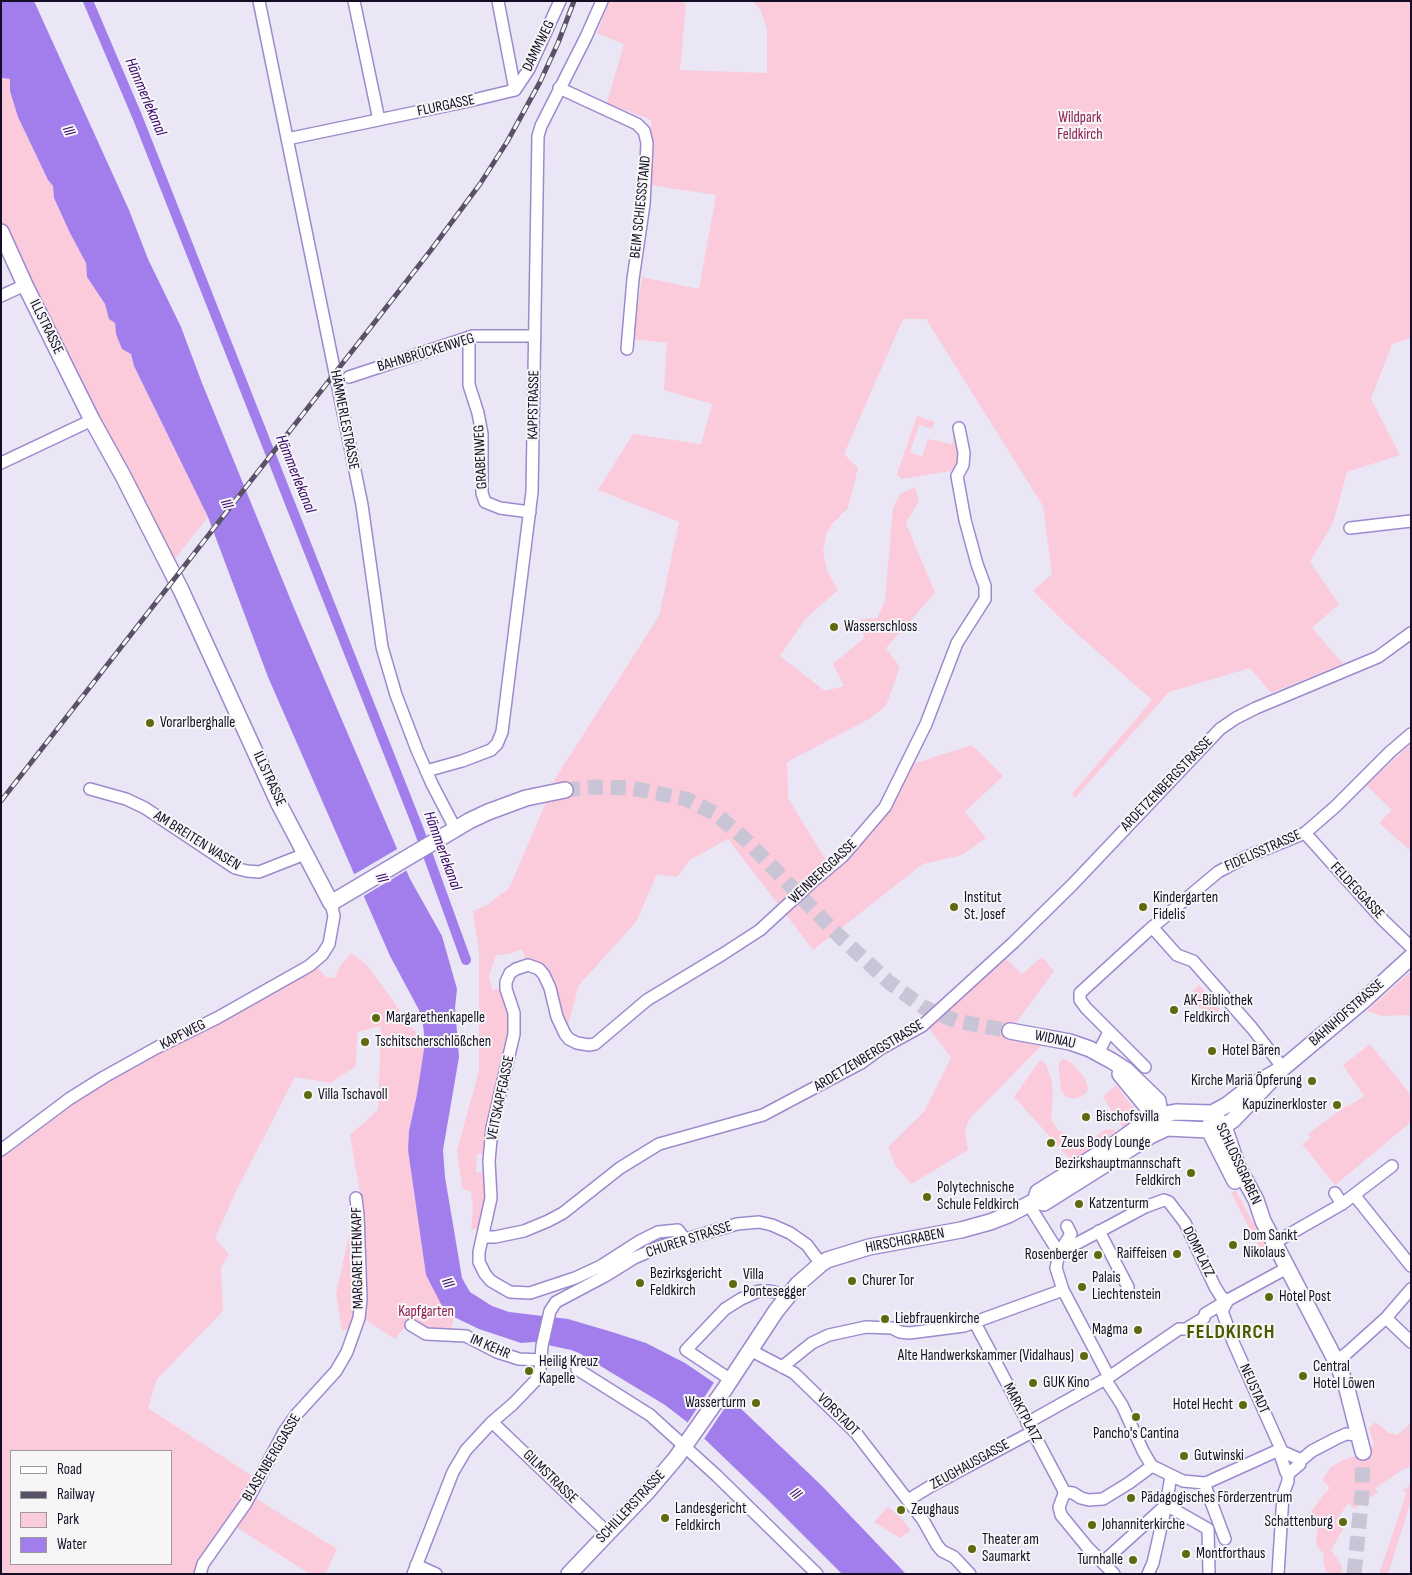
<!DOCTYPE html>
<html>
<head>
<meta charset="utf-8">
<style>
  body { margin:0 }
  #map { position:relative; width:1412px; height:1575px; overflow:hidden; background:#eae6f5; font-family:"Sofia Sans Condensed",sans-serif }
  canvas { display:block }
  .frame { position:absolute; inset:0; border:2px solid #150d26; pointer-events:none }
  .legend { position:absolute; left:10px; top:1450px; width:162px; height:115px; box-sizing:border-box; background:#f6f6f6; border:1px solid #9c99a3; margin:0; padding:6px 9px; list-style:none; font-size:15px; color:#150d26 }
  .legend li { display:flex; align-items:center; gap:10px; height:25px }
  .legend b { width:25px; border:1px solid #9c99a3 }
</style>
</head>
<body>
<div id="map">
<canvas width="1412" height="1575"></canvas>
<div class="frame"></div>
<ul class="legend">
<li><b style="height:6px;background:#fff"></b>Road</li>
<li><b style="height:6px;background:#585167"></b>Railway</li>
<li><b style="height:14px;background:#fbcbdb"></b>Park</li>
<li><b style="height:14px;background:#a27eed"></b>Water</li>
</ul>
</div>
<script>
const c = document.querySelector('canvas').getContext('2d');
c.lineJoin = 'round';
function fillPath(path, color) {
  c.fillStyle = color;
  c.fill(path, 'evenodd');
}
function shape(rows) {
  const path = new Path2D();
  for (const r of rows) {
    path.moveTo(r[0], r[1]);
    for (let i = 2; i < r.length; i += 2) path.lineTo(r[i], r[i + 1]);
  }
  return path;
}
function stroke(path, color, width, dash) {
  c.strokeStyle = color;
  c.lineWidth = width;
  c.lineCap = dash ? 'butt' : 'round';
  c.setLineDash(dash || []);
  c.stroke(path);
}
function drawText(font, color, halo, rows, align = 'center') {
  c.font = font + ' "Sofia Sans Condensed",sans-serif';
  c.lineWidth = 4;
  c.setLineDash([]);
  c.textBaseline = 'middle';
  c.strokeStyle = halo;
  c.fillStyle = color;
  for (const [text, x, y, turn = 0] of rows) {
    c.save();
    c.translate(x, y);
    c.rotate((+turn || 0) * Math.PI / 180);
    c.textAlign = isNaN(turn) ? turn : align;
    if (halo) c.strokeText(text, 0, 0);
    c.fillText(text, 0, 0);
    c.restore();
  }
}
const green = shape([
  [609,1,676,1,686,3,680,70,767,73,767,29,760,9,752,1,1411,1,1411,338,1392,344,1371,399,1400,455,1347,472,1333,523,1310,562,1339,604,1312,628,1343,664,1271,693,1250,668,1169,692,1075,798,1072,794,1152,700,1065,623,1033,591,1052,574,1043,506,926,319,903,319,844,454,858,468,848,508,833,523,826,534,823,551,827,571,838,590,806,618,780,656,825,691,844,686,833,664,864,638,861,619,877,618,885,601,893,508,900,494,915,487,919,501,906,523,935,593,886,648,900,667,886,706,869,719,787,762,788,798,827,862,847,845,882,805,900,768,972,745,1003,776,965,812,986,838,962,855,923,864,813,950,728,839,690,860,677,877,657,874,636,922,579,985,567,1028,561,1015,554,987,526,961,522,949,509,954,496,955,489,976,492,990,501,989,510,1014,510,1023,485,1154,477,1154,476,1172,482,1173,485,1184,485,1198,478,1229,471,1229,473,1208,471,1192,462,1188,457,1150,479,1071,479,952,473,911,487,905,507,890,511,884,547,800,553,782,659,616,679,522,598,490,633,434,701,444,712,404,664,390,667,343,633,339,642,277,699,289,716,195,650,185,651,120,607,103,624,44,597,33],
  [1,76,2,78,10,79,18,117,48,180,53,186,54,198,70,233,86,263,87,277,105,304,109,319,115,322,116,334,131,354,134,366,208,517,169,566,1,232],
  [917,416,935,422,932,429,919,425,910,452,922,457,928,439,952,444,954,436,953,432,956,432,958,438,959,465,951,471,901,479,897,474],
  [1411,744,1411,851,1379,823,1392,810,1366,785],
  [351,953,366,964,392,999,403,1017,425,1043,417,1094,409,1131,408,1150,426,1275,441,1304,454,1317,451,1331,429,1331,411,1320,395,1339,367,1321,342,1331,336,1294,353,1217,361,1198,350,1135,378,1110,381,1026,357,1032,356,1066,330,1083,295,1077,237,1189,215,1238,229,1254,221,1268,223,1311,157,1379,148,1408,263,1483,255,1498,337,1549,325,1574,310,1574,236,1527,208,1565,205,1574,1,1574,1,1150,69,1099,309,966,318,968,326,977,335,978,340,966],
  [11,1451,171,1451,171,1564,11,1564],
  [1042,957,1054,971,1010,1031,1013,1040,1041,1046,972,1116,967,1124,965,1133,968,1150,911,1184,895,1165,888,1147,924,1112,951,1058,929,1028,1005,958,1022,974],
  [1411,971,1411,1015,1382,1016,1367,1011],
  [1199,985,1220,1010,1210,1018,1203,1010,1192,1003,1188,1006,1183,1001],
  [1370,1044,1411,1095,1411,1122,1335,1185,1302,1144,1311,1138,1308,1134,1346,1106,1347,1107,1364,1096,1343,1065],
  [1062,1059,1067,1060,1074,1065,1084,1077,1088,1087,1087,1092,1082,1096,1074,1099,1066,1097,1061,1090,1059,1071,1059,1063],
  [1040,1060,1046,1064,1052,1081,1053,1094,1051,1119,1057,1129,1076,1143,1094,1138,1104,1130,1114,1129,1115,1132,1073,1162,1014,1097],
  [1116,1085,1135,1110,1134,1118,1124,1127,1120,1124,1103,1097],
  [1236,1191,1267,1248,1261,1250,1231,1193],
  [1375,1422,1389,1433,1397,1435,1411,1423,1411,1467,1404,1469,1375,1488,1378,1492,1355,1509,1348,1503,1335,1523,1345,1526,1331,1550,1342,1566,1341,1574,1326,1574,1323,1557,1325,1555,1318,1548,1316,1542,1318,1520,1316,1516,1311,1512,1322,1496,1330,1488,1322,1480,1331,1467,1343,1460,1357,1456,1374,1445,1369,1428],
  [1411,1479,1411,1501,1388,1574,1379,1574,1406,1494,1403,1490,1408,1487],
  [888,1507,900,1517,911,1530,900,1538,874,1522]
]);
const water = shape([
  [1,1,34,1,129,210,148,259,181,327,202,383,294,608,392,837,410,879,442,936,457,989,455,1008,459,1057,443,1150,445,1177,462,1278,470,1292,492,1306,509,1312,568,1319,612,1332,646,1343,685,1363,713,1382,822,1486,906,1574,842,1574,766,1498,687,1422,665,1405,579,1353,571,1350,534,1342,521,1343,479,1329,454,1317,441,1304,426,1275,408,1150,409,1131,417,1094,425,1043,423,1025,419,1010,390,956,268,677,208,517,134,366,131,354,122,349,116,334,115,323,109,319,105,304,87,277,86,263,70,233,54,198,53,186,48,180,18,117,10,91,10,79,2,78]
]);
const pier = shape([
  [399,848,409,869,362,897,353,875],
  [715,1381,732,1397,702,1442,686,1425]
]);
const canal = shape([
  [88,1,137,116,417,825,466,960]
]);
const majorTunnel = shape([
  [565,790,597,787,631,788,686,799,716,814,747,841,839,936,890,983,923,1007,956,1021,1010,1031],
  [1354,1574,1362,1494,1363,1452]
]);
const minor = shape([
  [259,1,362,505,382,647,396,695,417,750,432,784,456,830],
  [354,1,379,120],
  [559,88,637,124,644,131,647,143,644,204,633,279,627,349],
  [515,90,529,69,560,1],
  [287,139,469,101,515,90,498,1],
  [1,296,25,285],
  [469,337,469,385,478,413,482,434,482,493,485,502,500,508,530,512],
  [349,377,473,336,535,336],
  [1,463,92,420],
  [1350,528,1411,521],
  [426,771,462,761,491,750,497,744,502,732,532,492,538,136,541,126,586,37,602,1],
  [90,789,126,799,145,808,235,868,247,871,259,872,305,854],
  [1305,833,1383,920,1411,947],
  [1152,927,1177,955,1193,961,1252,1028,1283,1068],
  [1098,1053,1109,1032],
  [1145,1067,1086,1008,1080,1000,1080,993,1149,930,1218,872,1246,857,1305,833,1336,806,1390,752,1411,734],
  [1,1150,69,1099,104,1077,156,1048,217,1018,309,966,322,955,329,944,334,916,331,903],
  [1335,1193,1342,1204],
  [1355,1196,1411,1266],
  [1029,1205,1059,1253],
  [1067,1226,1071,1234,1059,1253,1056,1268,1063,1290,1109,1377],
  [1099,1231,1128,1287],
  [483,1237,495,1237,524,1231,548,1221,563,1213,620,1168,659,1144,763,1115,861,1063,880,1049,922,1026,1014,942,1073,884,1220,729,1236,718,1256,708,1378,657,1411,633],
  [684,1238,678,1230,658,1232,640,1241,601,1266,575,1278,530,1293,510,1292,491,1281,485,1274,479,1262,479,1252,491,1198,489,1161,492,1128,514,1034,514,1013,506,989,506,982,510,973,516,969,528,965,539,969,544,975,550,988,557,1017,565,1034,569,1039,577,1043,589,1045,595,1044,647,1000,723,954,760,930,811,883,843,856,885,807,926,724,957,643,985,599,985,586,977,564,965,520,957,476,963,465,964,453,959,428],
  [1274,1243,1342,1204,1392,1166],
  [1059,1253,1145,1207,1164,1200,1169,1202,1185,1223,1215,1287,1222,1298,1228,1300],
  [1228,1300,1222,1311,1234,1344,1281,1449,1280,1454,1286,1472,1288,1474,1288,1481,1283,1495,1278,1574],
  [1386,1318,1411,1342],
  [975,1323,1063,1489,1064,1494,1059,1507,1061,1515,1088,1548,1114,1574],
  [411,1325,426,1334,466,1336,497,1352,519,1359,541,1360],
  [750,1350,794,1373,856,1433,923,1520,937,1545,942,1551,954,1557,970,1574],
  [1336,1361,1347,1353,1386,1318,1411,1289],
  [782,1367,812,1343,829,1335,866,1327,892,1328,900,1332,909,1333,964,1326,1063,1290],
  [577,1369,650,1415,717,1476,817,1574],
  [1105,1379,1122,1405,1143,1451,1150,1463,1152,1466,1183,1481,1204,1483,1208,1482,1281,1449],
  [731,1380,686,1350,725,1309,741,1299,759,1291,769,1291,779,1293,786,1298],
  [492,1422,608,1533],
  [1027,1423,1109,1377,1179,1329,1186,1329,1204,1318,1205,1314,1228,1300,1287,1268],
  [1281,1451,1299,1459,1300,1461,1300,1464,1288,1474],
  [1300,1461,1312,1451,1335,1439,1346,1434,1359,1435],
  [1204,1483,1225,1539],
  [1064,1492,1073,1493,1081,1498,1089,1500,1103,1499,1129,1483,1152,1466],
  [908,1500,931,1486,1032,1432],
  [1103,1562,1166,1505,1171,1476],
  [416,1565,436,1574],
  [200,1574,203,1564,246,1503,284,1432,296,1415,336,1371,347,1352,359,1318,361,1299,358,1215,356,1198],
  [413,1574,453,1472,466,1450,492,1422,513,1404,536,1380,540,1370,542,1346,550,1311,556,1302,605,1276,634,1258,662,1246,737,1224,759,1222,772,1225,790,1233,807,1245,821,1264],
  [1148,1574,1153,1563,1166,1505,1208,1529,1209,1572]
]);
const major = shape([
  [1,232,25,285,92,420,123,476,181,590,278,802,331,903,469,821,488,812,526,798,565,790],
  [1010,1031,1070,1042,1090,1049,1112,1061,1126,1070,1158,1101,1160,1115,1164,1122],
  [1120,1074,1148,1108,1160,1115],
  [1218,1120,1224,1126,1237,1165,1256,1200,1263,1221,1336,1361,1346,1385,1363,1452],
  [1211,1121,1209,1130,1235,1181],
  [1035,1201,1044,1203,1152,1135,1167,1128,1209,1130,1224,1126,1233,1120,1283,1068,1364,1000,1411,957],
  [569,1574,648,1491,676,1458,724,1390,776,1311,798,1284,821,1264,827,1260,869,1247,961,1230,990,1222,1008,1215,1035,1201,1038,1192,1116,1143,1148,1120,1160,1115,1176,1112,1212,1113,1227,1105,1253,1085,1283,1068]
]);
const rail = shape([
  [1,801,431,250,480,184,507,142,540,82,558,43,574,1]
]);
const markers = [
  [834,627,5,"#5f690f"],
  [150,723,5,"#5f690f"],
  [954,907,5,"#5f690f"],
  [1143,907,5,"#5f690f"],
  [1174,1010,5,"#5f690f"],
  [376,1018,5,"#5f690f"],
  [365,1042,5,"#5f690f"],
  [1212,1051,5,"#5f690f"],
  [1312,1081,5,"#5f690f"],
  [308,1095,5,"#5f690f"],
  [1337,1105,5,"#5f690f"],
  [1086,1117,5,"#5f690f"],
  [1051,1143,5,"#5f690f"],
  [1191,1173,5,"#5f690f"],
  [927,1197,5,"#5f690f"],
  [1079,1204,5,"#5f690f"],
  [1233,1245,5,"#5f690f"],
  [1177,1254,5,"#5f690f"],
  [1098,1255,5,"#5f690f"],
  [852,1281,5,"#5f690f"],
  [640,1283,5,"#5f690f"],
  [733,1284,5,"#5f690f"],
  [1082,1287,5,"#5f690f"],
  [1269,1297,5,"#5f690f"],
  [885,1319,5,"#5f690f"],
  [1138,1330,5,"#5f690f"],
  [1084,1356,5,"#5f690f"],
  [529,1371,5,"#5f690f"],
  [1303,1376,5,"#5f690f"],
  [1033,1383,5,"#5f690f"],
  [756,1403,5,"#5f690f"],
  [1243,1405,5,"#5f690f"],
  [1136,1417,5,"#5f690f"],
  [1184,1456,5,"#5f690f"],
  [1131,1498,5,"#5f690f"],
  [901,1510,5,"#5f690f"],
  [665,1518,5,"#5f690f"],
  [1343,1522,5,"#5f690f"],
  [1092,1525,5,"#5f690f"],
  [972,1549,5,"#5f690f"],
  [1186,1554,5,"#5f690f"],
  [1133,1560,5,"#5f690f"]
];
const streetNames = [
  ["DAMMWEG",539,46,-64],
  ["FLURGASSE",446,106,-12],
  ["BEIM SCHIESSSTAND",641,207,-84],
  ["ILLSTRASSE",46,327,64],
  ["BAHNBRÜCKENWEG",426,353,-17],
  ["KAPFSTRASSE",534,405,-89],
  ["HÄMMERLESTRASSE",344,420,79],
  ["GRABENWEG",481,457,-93],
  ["ILLSTRASSE",269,779,65],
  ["ARDETZENBERGSTRASSE",1167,784,-46],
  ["AM BREITEN WASEN",197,841,32],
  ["FIDELISSTRASSE",1263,851,-24],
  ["WEINBERGGASSE",823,872,-43],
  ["FELDEGGASSE",1357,891,47],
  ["BAHNHOFSTRASSE",1347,1013,-41],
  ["KAPFWEG",183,1035,-27],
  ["WIDNAU",1055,1040,12],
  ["ARDETZENBERGSTRASSE",869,1056,-31],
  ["VEITSKAPFGASSE",501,1098,-78],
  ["SCHLOSSGRABEN",1238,1164,65],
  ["CHURER STRASSE",689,1240,-18],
  ["HIRSCHGRABEN",905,1241,-11],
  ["DOMPLATZ",1198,1252,64],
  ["MARGARETHENKAPF",358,1258,-91],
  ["IM KEHR",490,1347,23],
  ["NEUSTADT",1254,1389,66],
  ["MARKTPLATZ",1022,1413,62],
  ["VORSTADT",838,1415,45],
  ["BLASENBERGGASSE",272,1458,-59],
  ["ZEUGHAUSGASSE",970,1465,-29],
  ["GILMSTRASSE",550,1477,44],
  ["SCHILLERSTRASSE",631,1507,-47]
];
const parkNames = [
  ["Wildpark",1080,118],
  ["Feldkirch",1080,135],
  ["Kapfgarten",426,1312]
];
const poiNames = [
  ["Wasserschloss",844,627],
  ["Vorarlberghalle",160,723],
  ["Institut",964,898],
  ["St. Josef",964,915],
  ["Kindergarten",1153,898],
  ["Fidelis",1153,915],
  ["AK-Bibliothek",1184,1001],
  ["Feldkirch",1184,1018],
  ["Margarethenkapelle",386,1018],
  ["Tschitscherschlößchen",375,1042],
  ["Hotel Bären",1222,1051],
  ["Kirche Mariä Öpferung",1302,1081,"right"],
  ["Villa Tschavoll",318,1095],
  ["Kapuzinerkloster",1327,1105,"right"],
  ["Bischofsvilla",1096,1117],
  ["Zeus Body Lounge",1061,1143],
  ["Bezirkshauptmannschaft",1181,1164,"right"],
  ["Feldkirch",1181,1181,"right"],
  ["Polytechnische",937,1188],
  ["Schule Feldkirch",937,1205],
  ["Katzenturm",1089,1204],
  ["Dom Sankt",1243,1236],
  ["Nikolaus",1243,1253],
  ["Raiffeisen",1167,1254,"right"],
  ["Rosenberger",1088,1255,"right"],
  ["Bezirksgericht",650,1274],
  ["Feldkirch",650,1291],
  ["Villa",743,1275],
  ["Pontesegger",743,1292],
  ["Palais",1092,1278],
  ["Liechtenstein",1092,1295],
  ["Churer Tor",862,1281],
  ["Hotel Post",1279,1297],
  ["Liebfrauenkirche",895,1319],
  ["Magma",1128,1330,"right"],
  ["Alte Handwerkskammer (Vidalhaus)",1074,1356,"right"],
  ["Heilig Kreuz",539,1362],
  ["Kapelle",539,1379],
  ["Central",1313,1367],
  ["Hotel Löwen",1313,1384],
  ["GUK Kino",1043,1383],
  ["Wasserturm",746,1403,"right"],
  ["Hotel Hecht",1233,1405,"right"],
  ["Pancho's Cantina",1136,1434,"center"],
  ["Gutwinski",1194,1456],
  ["Pädagogisches Förderzentrum",1141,1498],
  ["Landesgericht",675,1509],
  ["Feldkirch",675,1526],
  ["Zeughaus",911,1510],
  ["Schattenburg",1333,1522,"right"],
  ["Johanniterkirche",1102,1525],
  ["Theater am",982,1540],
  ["Saumarkt",982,1557],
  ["Montforthaus",1196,1554],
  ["Turnhalle",1123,1560,"right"]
];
const waterNames = [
  ["Hämmerlekanal",145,97,67],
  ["Ill",68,131,66],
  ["Hämmerlekanal",295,474,68],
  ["Ill",226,504,67],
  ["Hämmerlekanal",442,851,70],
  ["Ill",381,878,67],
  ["Ill",447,1283,65],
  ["Ill",795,1494,45]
];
const districtNames = [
  ["FELDKIRCH",1231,1333]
];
fillPath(green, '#fbcbdb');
fillPath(water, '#a27eed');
fillPath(pier, '#eae6f5');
stroke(canal, '#a27eed', 10);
stroke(majorTunnel, '#cac5d6', 15, [15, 8]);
stroke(minor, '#9d8acd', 14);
stroke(major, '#9d8acd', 18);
stroke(minor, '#fff', 11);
stroke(major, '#fff', 15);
stroke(rail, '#585167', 5);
stroke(rail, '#f6f6f6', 3, [9]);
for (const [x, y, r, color] of markers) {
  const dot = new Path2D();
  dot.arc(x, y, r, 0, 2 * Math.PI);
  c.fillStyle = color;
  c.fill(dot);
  stroke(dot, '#f6f6f6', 2);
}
drawText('15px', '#150d26', '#f6f6f6', streetNames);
drawText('15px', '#8d1d53', '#f6f6f6', parkNames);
drawText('15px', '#150d26', '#f6f6f6', poiNames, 'left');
drawText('italic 16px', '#37036c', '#f6f6f6', waterNames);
c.letterSpacing = '1px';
drawText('bold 20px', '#4d5600', '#f6f6f6', districtNames);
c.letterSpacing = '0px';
</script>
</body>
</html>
